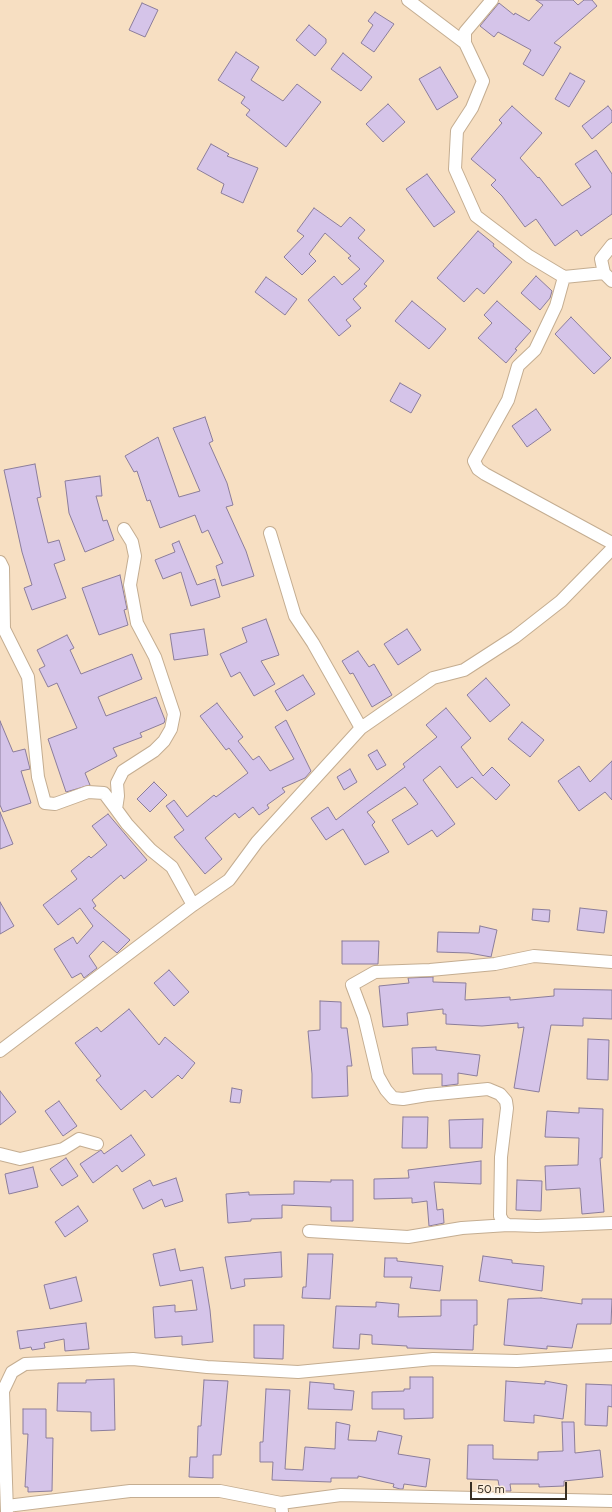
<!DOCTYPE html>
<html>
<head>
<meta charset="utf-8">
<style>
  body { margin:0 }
  #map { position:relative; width:612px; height:1512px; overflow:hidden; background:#f7dfc2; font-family:Figtree,sans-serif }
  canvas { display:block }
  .scale { position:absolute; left:470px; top:1482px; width:97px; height:18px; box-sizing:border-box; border:2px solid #382f23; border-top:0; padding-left:5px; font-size:12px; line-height:14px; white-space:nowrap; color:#382f23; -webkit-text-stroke:3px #fdeedc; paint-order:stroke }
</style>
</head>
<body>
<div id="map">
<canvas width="612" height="1512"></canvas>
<div class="scale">50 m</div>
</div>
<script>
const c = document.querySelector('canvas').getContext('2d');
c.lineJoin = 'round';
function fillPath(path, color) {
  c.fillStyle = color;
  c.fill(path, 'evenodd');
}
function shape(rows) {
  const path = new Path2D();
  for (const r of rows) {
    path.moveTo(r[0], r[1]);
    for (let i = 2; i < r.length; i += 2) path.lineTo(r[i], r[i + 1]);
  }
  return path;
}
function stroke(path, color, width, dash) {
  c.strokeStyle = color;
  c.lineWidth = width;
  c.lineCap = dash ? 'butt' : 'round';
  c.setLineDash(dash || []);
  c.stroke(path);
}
const building = shape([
  [536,0,573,0,578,5,584,0,592,0,597,6,554,43,561,47,543,76,523,64,531,50,498,32,494,37,480,26,499,3,514,15,515,13,529,21,543,5,536,0],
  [142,3,158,10,145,37,129,30,142,3],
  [375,12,394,24,374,52,361,43,373,25,368,21,375,12],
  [309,25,326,39,326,43,315,56,296,40,309,25],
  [236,52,259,67,251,80,283,101,297,84,321,102,286,147,246,115,250,110,241,103,245,97,218,80,236,52],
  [343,53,372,77,361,91,331,69,343,53],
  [440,67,458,97,437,110,419,79,440,67],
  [570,73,585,81,569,107,555,99,570,73],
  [388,104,405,122,383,142,366,124,388,104],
  [512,106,542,133,520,158,538,178,539,177,562,206,591,187,575,164,596,150,612,174,612,214,581,236,577,230,555,246,536,219,525,227,502,196,491,185,496,180,471,159,502,123,499,120,512,106],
  [608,106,612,111,612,122,592,139,582,126,608,106],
  [211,144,229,154,227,156,258,168,243,203,221,193,224,184,197,169,211,144],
  [427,174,455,212,434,227,406,189,427,174],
  [314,208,341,227,350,217,365,230,358,238,384,261,364,284,367,286,353,299,361,308,346,320,351,326,339,336,308,300,334,276,342,285,360,269,348,258,351,256,325,233,309,254,316,261,302,275,284,257,304,236,297,231,314,208],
  [478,231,494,244,493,246,512,262,484,294,477,288,464,302,437,278,478,231],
  [536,276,552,291,550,298,540,310,521,293,536,276],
  [266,277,297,299,285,315,255,292,266,277],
  [412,301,446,329,429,349,395,321,412,301],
  [497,301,531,331,515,349,517,350,506,363,478,338,492,323,484,315,497,301],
  [571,317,611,358,594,374,555,334,571,317],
  [400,383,421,395,411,413,390,401,400,383],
  [536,409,551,430,527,447,512,426,536,409],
  [205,417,213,441,209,443,227,483,233,505,226,507,246,551,254,576,222,586,216,566,223,563,208,530,202,533,195,515,160,528,150,500,147,501,137,471,134,472,125,456,158,437,179,497,200,491,173,428,205,417],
  [35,464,41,497,37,498,48,543,59,540,65,560,54,564,66,598,32,610,24,588,32,585,22,552,4,470,35,464],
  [100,476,102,496,96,496,103,521,107,520,114,540,85,552,69,513,65,481,100,476],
  [179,541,197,585,215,579,220,597,191,606,181,572,163,579,155,560,175,552,172,544,179,541],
  [120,575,127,609,124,610,128,625,99,635,82,588,120,575],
  [266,619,279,655,261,661,275,684,254,696,240,672,231,677,220,654,247,642,242,628,266,619],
  [204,629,208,655,174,660,170,634,204,629],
  [407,629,421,650,398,665,384,644,407,629],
  [67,635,74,648,70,650,81,674,132,654,142,679,98,697,106,716,156,697,165,720,164,723,140,733,142,737,113,748,117,756,85,773,90,785,66,792,48,739,77,728,57,683,48,687,39,669,45,666,37,650,67,635],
  [358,651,369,667,374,664,392,695,372,707,353,673,350,674,342,661,358,651],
  [303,675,315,694,287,711,275,691,303,675],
  [486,678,510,705,490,722,467,695,486,678],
  [217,703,243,737,238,741,253,760,259,756,270,771,294,759,275,727,286,720,311,771,305,778,282,788,285,792,267,805,269,808,259,815,253,807,239,818,235,813,205,838,222,859,205,874,174,837,184,830,166,806,174,800,187,817,214,795,216,797,248,773,229,748,226,750,200,716,217,703],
  [446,708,471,738,461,747,483,776,492,767,510,785,496,800,472,777,457,788,440,766,423,780,455,824,437,837,432,830,408,845,392,820,418,804,405,787,367,812,375,822,372,825,389,852,365,865,343,829,326,840,311,818,328,807,336,820,405,767,403,764,437,737,426,725,446,708],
  [0,721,13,752,25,749,30,769,21,771,31,803,3,812,0,805,0,721],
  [522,722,544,740,530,757,508,739,522,722],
  [377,750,386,765,377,770,368,755,377,750],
  [612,761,612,800,605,792,579,811,558,781,579,766,590,782,612,761],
  [350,769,357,782,344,790,337,777,350,769],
  [154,782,167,795,150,812,137,799,154,782],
  [0,812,13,844,0,849,0,812],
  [108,814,147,860,124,879,121,875,92,900,96,906,93,908,130,940,117,953,103,941,89,956,97,968,84,978,81,973,72,978,54,949,73,937,77,944,93,926,80,908,58,925,43,905,77,879,71,871,89,856,91,858,107,845,92,826,108,814],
  [0,902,14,926,0,934,0,902],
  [580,908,607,911,604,933,577,930,580,908],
  [533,909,550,910,549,922,532,920,533,909],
  [480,926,497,930,491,957,469,953,437,952,438,932,479,933,480,926],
  [342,941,379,941,378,964,342,964,342,941],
  [169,970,189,992,174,1006,154,983,169,970],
  [433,977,433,982,466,983,465,1000,510,997,510,1000,554,996,554,989,612,990,612,1019,583,1018,583,1026,551,1025,539,1092,514,1088,524,1027,518,1028,518,1023,482,1026,446,1024,446,1014,443,1014,443,1009,407,1013,408,1025,383,1027,379,986,409,983,408,978,433,977],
  [320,1001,341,1002,341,1028,347,1028,352,1066,347,1066,348,1096,312,1098,312,1074,308,1031,320,1030,320,1001],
  [129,1009,159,1045,165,1037,195,1063,182,1079,178,1075,152,1098,145,1090,121,1110,96,1080,101,1076,75,1043,97,1027,101,1032,129,1009],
  [588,1039,609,1040,608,1080,587,1079,588,1039],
  [436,1047,436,1050,480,1055,477,1076,458,1073,458,1084,442,1086,442,1074,413,1074,412,1048,436,1047],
  [232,1088,242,1090,240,1103,230,1102,232,1088],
  [0,1091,16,1112,0,1125,0,1091],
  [59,1101,77,1126,63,1136,45,1111,59,1101],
  [579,1108,603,1109,602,1158,600,1158,604,1212,582,1214,580,1188,546,1190,545,1166,578,1165,579,1138,545,1137,547,1111,579,1113,579,1108],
  [403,1117,428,1117,427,1148,402,1148,403,1117],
  [483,1119,482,1148,450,1148,449,1120,483,1119],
  [131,1135,145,1155,122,1172,117,1165,93,1183,80,1164,101,1150,104,1154,131,1135],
  [66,1158,78,1176,62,1186,50,1169,66,1158],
  [481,1161,481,1184,434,1182,437,1210,443,1209,444,1223,429,1226,427,1201,412,1203,412,1198,374,1199,374,1179,409,1178,408,1170,481,1161],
  [33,1167,38,1187,9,1194,5,1174,33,1167],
  [176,1178,183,1201,165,1207,162,1199,143,1209,133,1189,150,1180,153,1186,176,1178],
  [331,1180,353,1180,353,1221,331,1221,331,1207,282,1205,282,1218,251,1219,251,1221,228,1223,226,1194,249,1192,249,1195,294,1194,294,1181,331,1182,331,1180],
  [517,1180,542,1181,541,1211,516,1210,517,1180],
  [78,1206,88,1221,65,1237,55,1222,78,1206],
  [175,1249,180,1271,203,1267,210,1310,213,1342,182,1345,182,1336,155,1338,153,1307,175,1305,175,1312,197,1310,192,1280,160,1286,153,1254,175,1249],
  [281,1252,282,1277,244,1279,245,1286,231,1289,225,1257,281,1252],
  [308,1254,333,1254,330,1299,302,1298,303,1287,306,1287,308,1254],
  [483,1256,512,1260,512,1263,544,1266,542,1291,479,1281,483,1256],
  [385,1258,397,1258,397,1261,443,1266,440,1291,410,1288,412,1277,384,1277,385,1258],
  [76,1277,82,1301,50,1309,44,1285,76,1277],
  [541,1298,582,1304,582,1299,612,1299,611,1324,577,1324,572,1348,547,1346,547,1349,504,1345,508,1299,541,1298],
  [441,1300,477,1300,477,1325,474,1325,473,1350,407,1348,407,1346,372,1344,372,1335,360,1334,359,1349,333,1348,336,1306,376,1307,376,1302,399,1304,398,1317,441,1316,441,1300],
  [86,1323,89,1349,65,1351,64,1339,44,1343,45,1348,32,1350,31,1347,20,1349,17,1331,86,1323],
  [254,1325,284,1325,283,1359,254,1358,254,1325],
  [410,1377,433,1377,433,1418,404,1419,404,1409,372,1409,372,1392,404,1391,404,1389,410,1389,410,1377],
  [114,1379,115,1430,91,1431,91,1412,57,1411,58,1383,86,1383,86,1380,114,1379],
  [204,1380,228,1381,221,1455,213,1455,213,1478,189,1477,190,1457,197,1457,198,1426,201,1426,204,1380],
  [506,1381,545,1384,545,1381,567,1385,563,1419,534,1415,534,1423,504,1421,506,1381],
  [310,1382,334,1384,334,1389,354,1391,352,1410,308,1409,310,1382],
  [586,1384,612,1385,612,1407,608,1406,607,1426,585,1425,586,1384],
  [266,1389,290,1390,285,1469,303,1470,305,1447,335,1449,336,1422,350,1425,348,1440,376,1441,378,1431,402,1436,398,1454,430,1459,426,1487,404,1484,403,1489,400,1489,393,1487,394,1484,358,1476,358,1478,331,1478,331,1482,272,1480,273,1462,260,1462,260,1442,263,1442,266,1389],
  [23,1409,46,1409,46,1438,53,1438,52,1491,28,1492,28,1487,25,1487,28,1434,23,1434,23,1409],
  [562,1422,574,1422,575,1453,600,1450,603,1477,564,1481,564,1486,539,1487,539,1484,510,1484,511,1491,500,1491,498,1480,467,1479,468,1445,493,1445,493,1459,538,1460,538,1452,563,1451,562,1422]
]);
const minor = shape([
  [408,0,465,43,465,32,492,0],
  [465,43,483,81,472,108,457,131,455,169,476,216,529,256,564,277,604,273,612,281],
  [604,273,601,259,612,245],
  [564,277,556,306,535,350,518,366,508,400,474,461,478,469,485,474,612,543],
  [124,529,132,542,135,556,130,585,137,623,155,657,174,714,171,729,164,741,154,751,123,771,117,783,118,796,116,809,127,824,151,850,172,867,193,905],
  [270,533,295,616,313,643,361,728],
  [0,562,3,568,4,629,28,677,38,777,45,803,55,804,88,792,104,793,116,809],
  [612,962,534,956,495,964,430,970,375,972,352,985,364,1017,378,1076,386,1090,393,1098,403,1099,427,1095,488,1089,500,1094,506,1101,507,1108,501,1157,500,1216,503,1222,508,1225,537,1226,612,1223],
  [0,1051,193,905,229,880,257,842,361,728,433,678,464,670,515,637,561,601,612,549],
  [0,1154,20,1159,63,1149,79,1139,97,1144],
  [309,1231,408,1237,462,1228,508,1225],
  [7,1506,130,1491,220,1491,281,1503],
  [7,1512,3,1391,12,1372,25,1364,133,1359,207,1367,298,1372,433,1359,517,1361,612,1355],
  [282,1512,281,1503,341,1495,612,1501]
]);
fillPath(building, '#d5c4e9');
stroke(building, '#8b7d9b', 1);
stroke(minor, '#c4ad91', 14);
stroke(minor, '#fff', 12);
</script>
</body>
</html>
